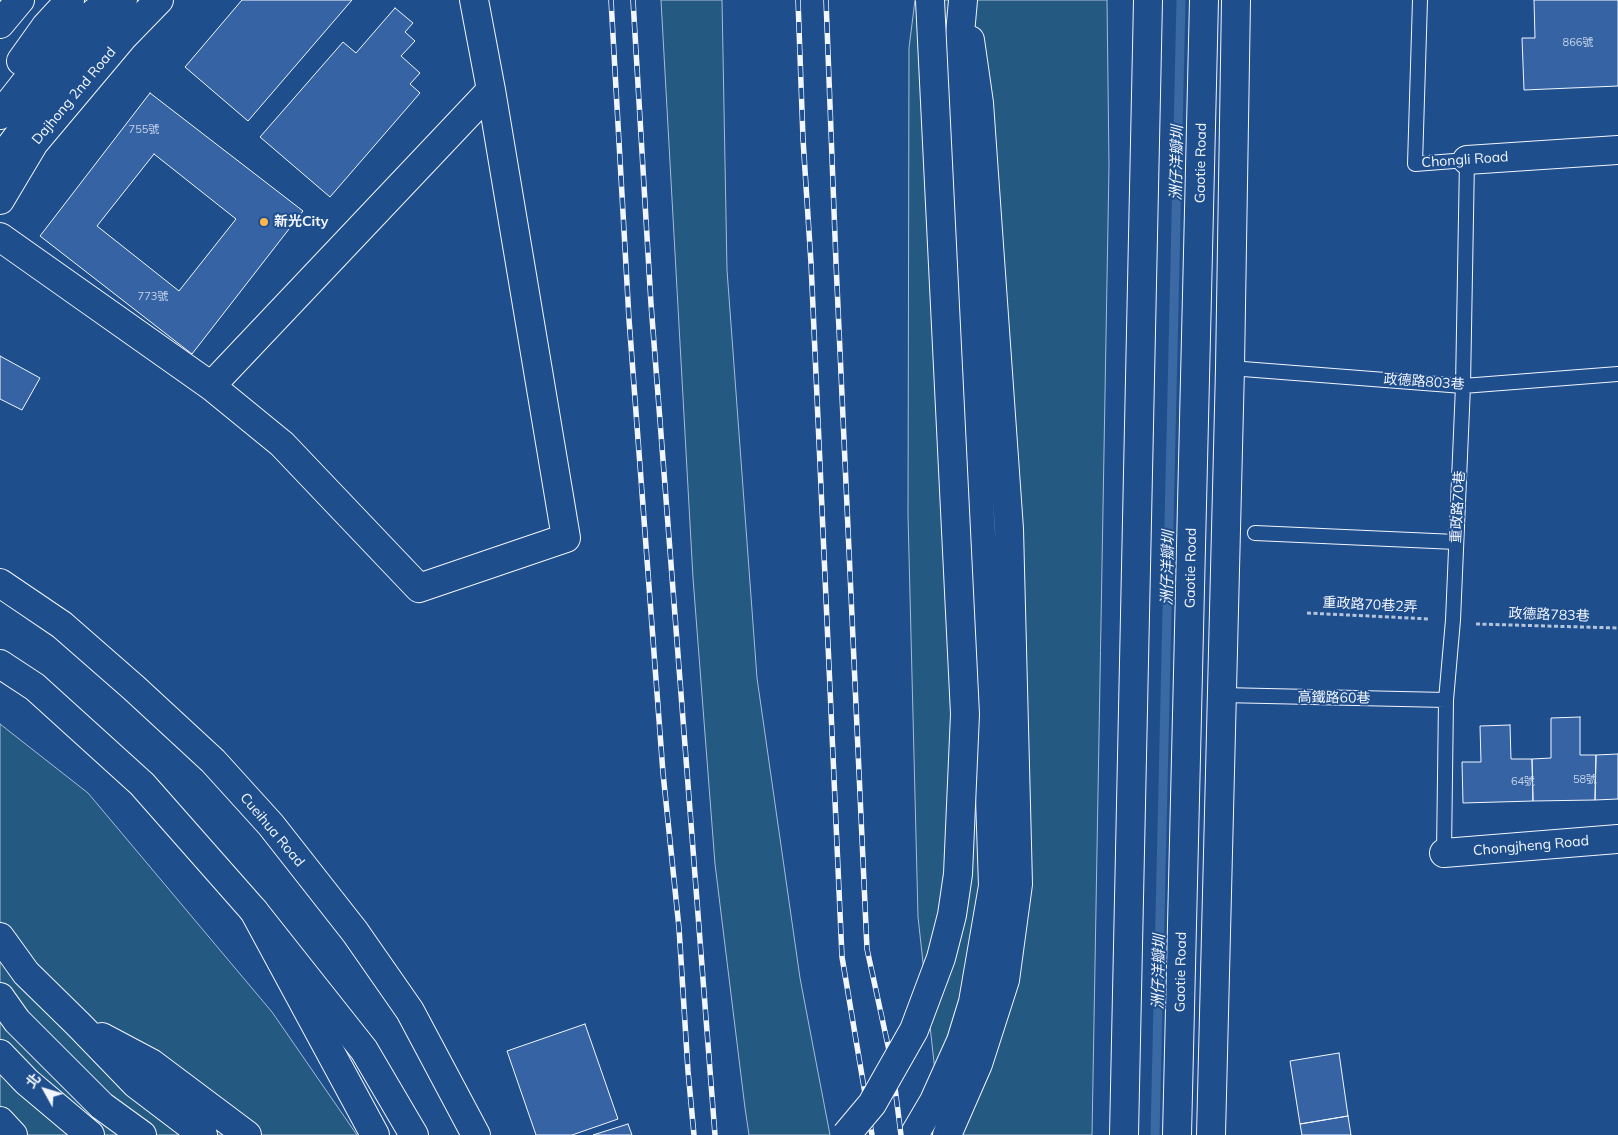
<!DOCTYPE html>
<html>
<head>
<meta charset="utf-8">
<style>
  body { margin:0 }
  #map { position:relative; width:1618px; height:1135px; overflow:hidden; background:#1f4e8c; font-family:Mulish,"Noto Sans TC",sans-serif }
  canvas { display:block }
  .north { position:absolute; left:20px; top:1065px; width:50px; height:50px; -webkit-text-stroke:4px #1f4e8c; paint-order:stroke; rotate:309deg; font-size:14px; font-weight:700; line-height:20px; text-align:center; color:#f2f6ff }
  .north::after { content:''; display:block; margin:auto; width:18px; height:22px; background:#f2f6ff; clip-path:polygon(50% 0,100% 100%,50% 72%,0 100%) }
</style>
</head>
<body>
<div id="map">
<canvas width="1618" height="1135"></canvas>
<div class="north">北</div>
</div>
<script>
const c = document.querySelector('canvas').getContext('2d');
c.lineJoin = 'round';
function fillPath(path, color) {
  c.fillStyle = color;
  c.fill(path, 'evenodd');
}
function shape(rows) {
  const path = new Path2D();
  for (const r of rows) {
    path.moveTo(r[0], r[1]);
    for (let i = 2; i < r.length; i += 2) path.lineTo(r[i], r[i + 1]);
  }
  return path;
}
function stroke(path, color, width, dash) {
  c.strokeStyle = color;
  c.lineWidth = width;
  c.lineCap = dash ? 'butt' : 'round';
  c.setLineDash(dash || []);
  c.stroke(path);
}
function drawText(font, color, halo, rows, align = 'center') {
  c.font = font + ' Mulish,"Noto Sans TC",sans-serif';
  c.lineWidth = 4;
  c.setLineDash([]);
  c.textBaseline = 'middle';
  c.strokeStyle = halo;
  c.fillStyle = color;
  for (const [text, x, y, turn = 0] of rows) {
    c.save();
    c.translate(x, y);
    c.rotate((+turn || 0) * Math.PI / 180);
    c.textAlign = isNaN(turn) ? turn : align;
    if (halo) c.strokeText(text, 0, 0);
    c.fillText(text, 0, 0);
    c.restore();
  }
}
const green = shape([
  [661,0,722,0,727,270,757,678,800,978,830,1135,749,1135,745,1108,715,864,693,578,661,0],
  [915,0,1107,0,1109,166,1092,1135,942,1135,918,917,908,515,909,48,915,0],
  [0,724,88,793,272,1012,357,1135,0,1135,0,724]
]);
const stream = shape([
  [1155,1135,1181,0]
]);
const building = shape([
  [242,0,352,0,248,121,185,67,242,0],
  [1534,0,1618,0,1618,86,1524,90,1522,38,1535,38,1534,0],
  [395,8,413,23,405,32,415,41,401,56,420,73,410,84,420,93,330,197,260,137,343,42,356,53,395,8],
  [150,93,303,211,192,354,40,236,150,93],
  [154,154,236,219,179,291,97,226,154,154],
  [0,356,40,378,22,410,0,399,0,356],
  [1580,717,1580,755,1596,755,1595,800,1533,801,1532,759,1551,758,1551,718,1580,717],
  [1510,725,1511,759,1532,759,1533,801,1463,803,1462,762,1481,762,1480,726,1510,725],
  [1618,754,1618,799,1595,800,1596,755,1618,754],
  [585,1024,618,1119,572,1135,536,1135,507,1051,585,1024],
  [1339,1053,1348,1116,1300,1124,1290,1061,1339,1053],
  [1348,1116,1351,1135,1302,1135,1300,1124,1348,1116],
  [628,1124,632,1135,593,1135,628,1124]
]);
const minorTunnel = shape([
  [0,2,2,0]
]);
const path = shape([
  [1307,613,1430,619],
  [1476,624,1618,628]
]);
const service = shape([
  [1420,0,1415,164,1467,160,1463,386,1453,620,1446,700,1444,853],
  [1230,368,1463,386,1618,374],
  [1255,533,1456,542],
  [1222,695,1446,700]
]);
const minor = shape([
  [1467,160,1618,150],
  [0,200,34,143,123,37,159,0],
  [0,237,211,386,282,444,419,588,566,538,491,90,474,0],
  [211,386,491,90],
  [1444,853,1618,839],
  [0,1121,13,1135],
  [1211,1135,1230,368,1236,0]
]);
const tertiary = shape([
  [1124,1135,1148,0],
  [1177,1135,1204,0]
]);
const primary = shape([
  [0,583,62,625,134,688,213,761,271,825,355,932,410,1011,476,1135],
  [0,664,35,687,142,784,254,911,364,1050,414,1135]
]);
const trunk = shape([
  [0,24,20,0],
  [21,61,46,26,70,0],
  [0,115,55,45,105,4],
  [0,160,73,63,123,0],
  [254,911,375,1135],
  [0,937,26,973,79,1025,136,1084,203,1135],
  [0,997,17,1021,102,1106,142,1135],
  [102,1037,151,1063,247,1135],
  [0,1054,27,1082,90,1135],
  [914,1135,934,1101,961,1041,973,1002,993,886,981,532,953,112,963,0],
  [947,1135,978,1064,1005,980,1018,884,1009,529,979,103,970,40]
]);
const rail = shape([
  [611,0,629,319,663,773,679,928,688,1071,694,1135],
  [633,0,651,304,715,1135],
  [798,0,803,139,811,263,842,957,872,1135],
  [826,0,836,263,867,949,892,1064,901,1135]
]);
const trunkBridge = shape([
  [846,1135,872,1104,914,1030,941,958,952,915,958,874,965,714,930,0]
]);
const markers = [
  [264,222,5,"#ffb74d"]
];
const numberNames = [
  ["866號",1578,43],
  ["755號",144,130],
  ["773號",153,297],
  ["58號",1585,780],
  ["64號",1523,782]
];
const streetNames = [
  ["Dajhong 2nd Road",74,96,-50],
  ["Chongli Road",1465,160,-4],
  ["Gaotie Road",1201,163,-89],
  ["政德路803巷",1424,382,4],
  ["重政路70巷",1458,507,-87],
  ["Gaotie Road",1191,568,-89],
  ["重政路70巷2弄",1370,605,3],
  ["政德路783巷",1549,615,2],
  ["高鐵路60巷",1334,698,1],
  ["Cueihua Road",272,830,50],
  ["Chongjheng Road",1531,846,-5],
  ["Gaotie Road",1181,972,-89]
];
const poiNames = [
  ["新光City",274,222]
];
const waterNames = [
  ["洲仔洋瓣圳",1177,163,-89],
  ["洲仔洋瓣圳",1168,568,-89],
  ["洲仔洋瓣圳",1159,972,-89]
];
fillPath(green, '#245a82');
stroke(green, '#a8bbd7', 1);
stroke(stream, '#3b69a3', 9);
fillPath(building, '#3563a3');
stroke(building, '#f2f6ff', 1);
stroke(minorTunnel, '#3f679d', 28, [28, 14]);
stroke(service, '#f2f6ff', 16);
stroke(minor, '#f2f6ff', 30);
stroke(tertiary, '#f2f6ff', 30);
stroke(primary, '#f2f6ff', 30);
stroke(trunk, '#f2f6ff', 30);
stroke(path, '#b3c4dc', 3, [4, 2.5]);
stroke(service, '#1f4e8c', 14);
stroke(minor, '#1f4e8c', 28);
stroke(tertiary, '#1f4e8c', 28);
stroke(primary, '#1f4e8c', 28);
stroke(trunk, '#1f4e8c', 28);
stroke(rail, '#f2f6ff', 5.5);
stroke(rail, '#1f4e8c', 4, [11]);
stroke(trunkBridge, '#f2f6ff', 30, []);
stroke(trunkBridge, '#1f4e8c', 28);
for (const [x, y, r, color] of markers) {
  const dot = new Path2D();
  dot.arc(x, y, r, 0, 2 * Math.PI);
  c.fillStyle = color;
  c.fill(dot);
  stroke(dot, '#1f4e8c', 2);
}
drawText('11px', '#c3d1e8', null, numberNames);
drawText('14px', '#f2f6ff', '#1f4e8c', streetNames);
drawText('bold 14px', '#f2f6ff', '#1f4e8c', poiNames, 'left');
drawText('italic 15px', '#f2f6ff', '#1f4e8c', waterNames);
</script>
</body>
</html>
